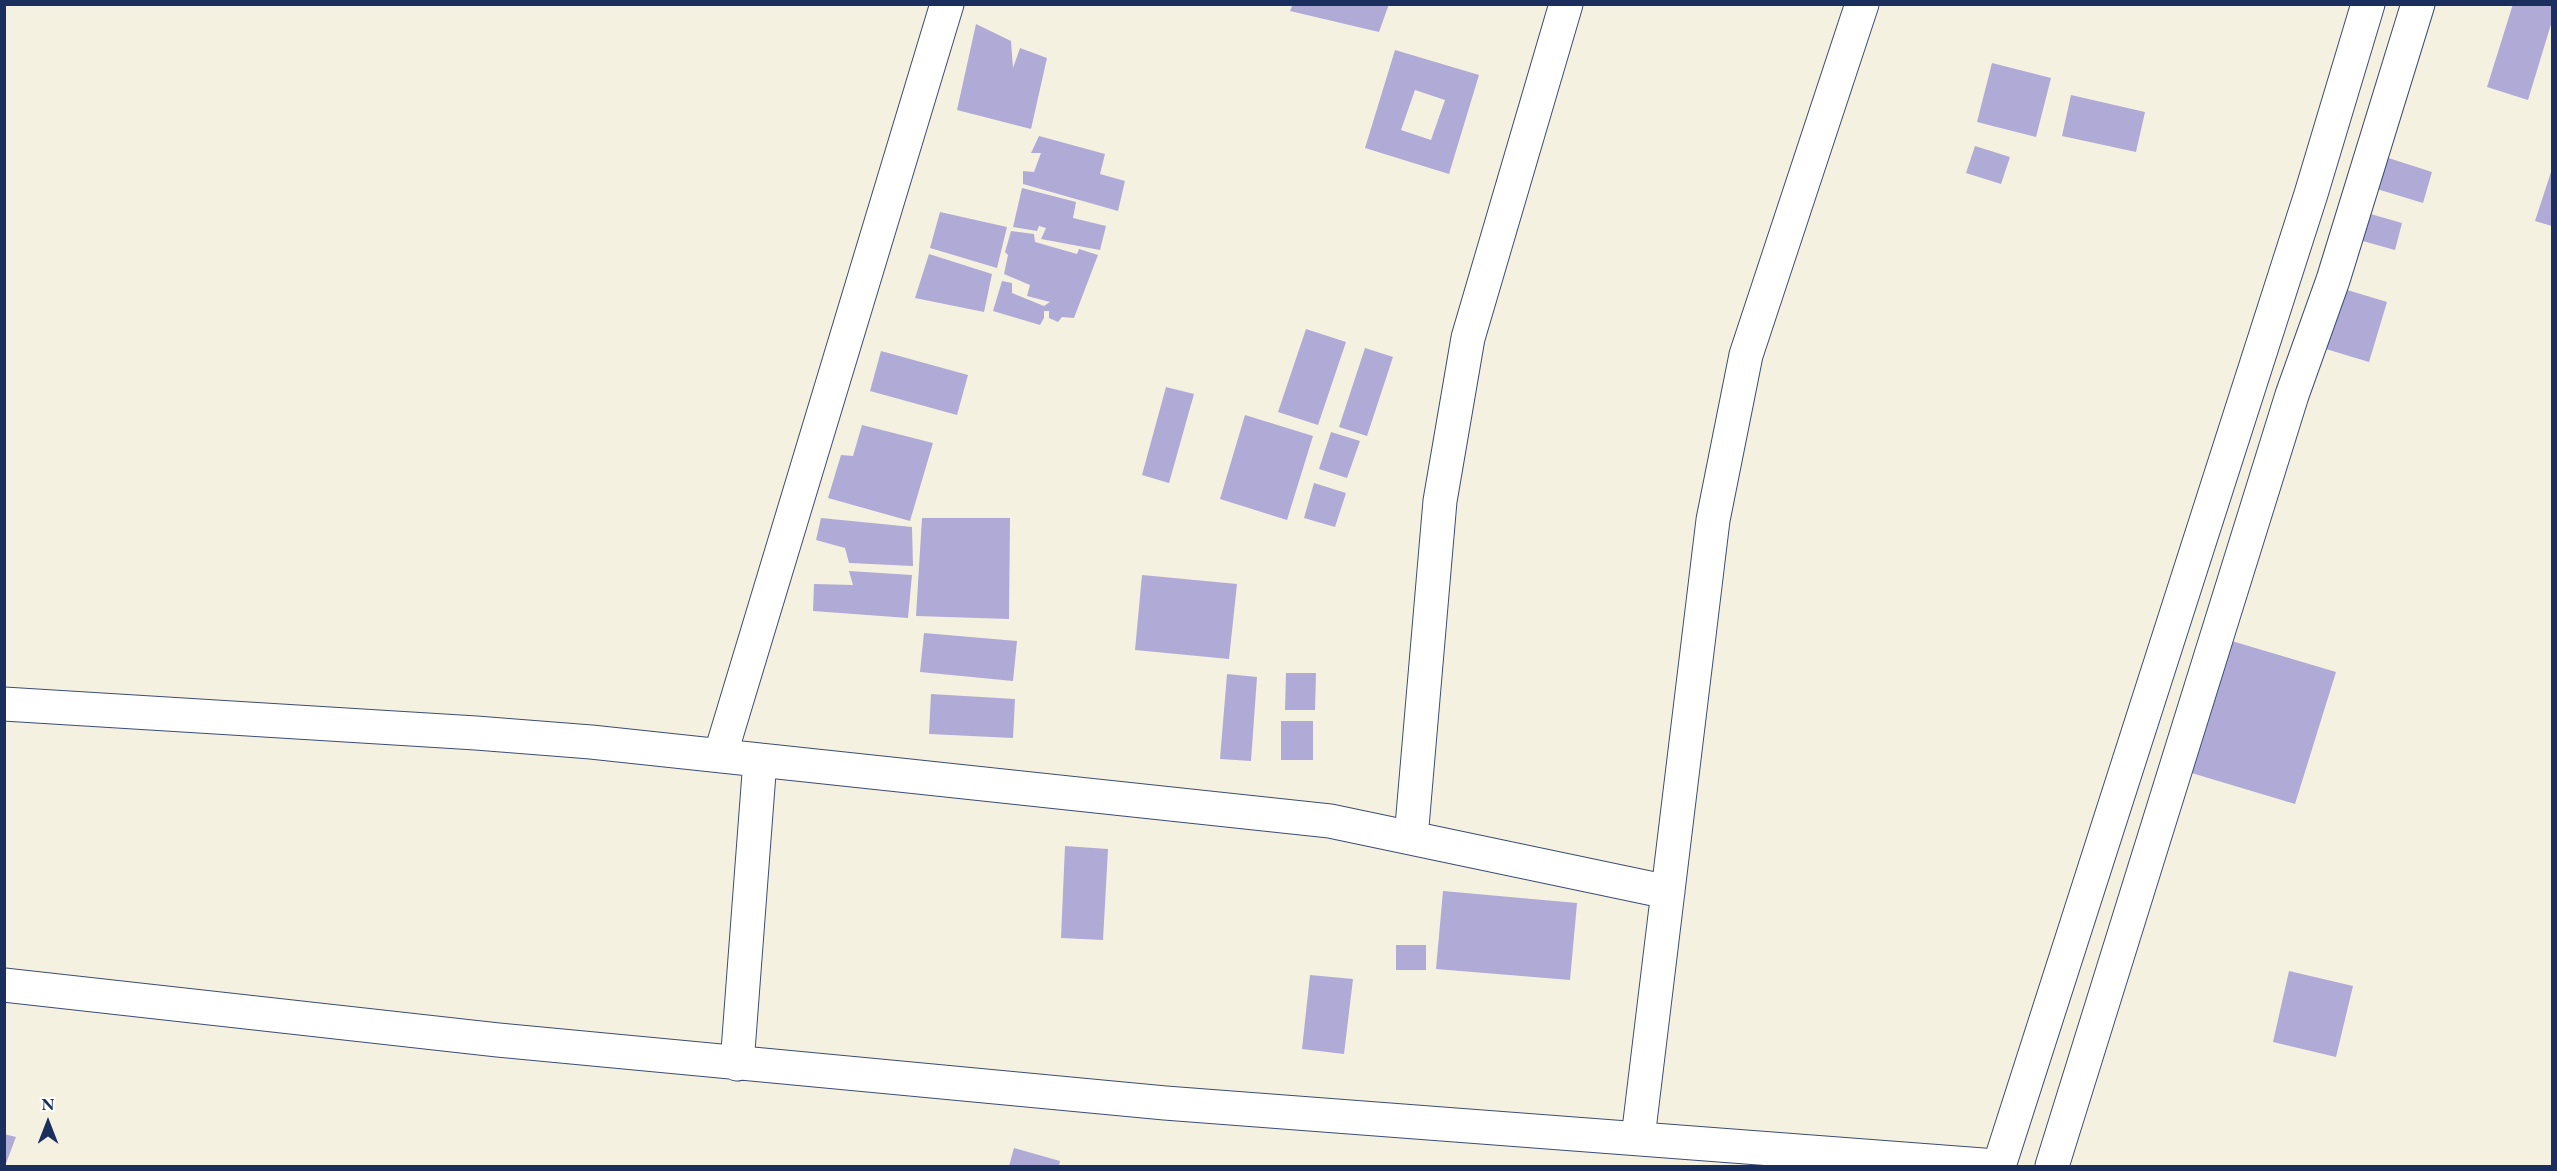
<!DOCTYPE html>
<html>
<head>
<meta charset="utf-8">
<style>
  body { margin:0 }
  #map { position:relative; width:2557px; height:1171px; overflow:hidden; background:#f5f1e1; font-family:"EB Garamond",serif }
  canvas { display:block }
  .frame { position:absolute; inset:0; border:6px solid #1b2f5e; pointer-events:none }
  .north { position:absolute; left:18px; top:1093px; width:60px; height:60px; -webkit-text-stroke:4px #fff; paint-order:stroke; rotate:0deg; font-size:16px; font-weight:700; line-height:24px; text-align:center; color:#1b2f5e }
  .north::after { content:''; display:block; margin:auto; width:21px; height:27px; background:#1b2f5e; clip-path:polygon(50% 0,100% 100%,50% 72%,0 100%) }
</style>
</head>
<body>
<div id="map">
<canvas width="2557" height="1171"></canvas>
<div class="frame"></div>
<div class="north">N</div>
</div>
<script>
const c = document.querySelector('canvas').getContext('2d');
c.lineJoin = 'round';
function fillPath(path, color) {
  c.fillStyle = color;
  c.fill(path, 'evenodd');
}
function shape(rows) {
  const path = new Path2D();
  for (const r of rows) {
    path.moveTo(r[0], r[1]);
    for (let i = 2; i < r.length; i += 2) path.lineTo(r[i], r[i + 1]);
  }
  return path;
}
function stroke(path, color, width, dash) {
  c.strokeStyle = color;
  c.lineWidth = width;
  c.lineCap = dash ? 'butt' : 'round';
  c.setLineDash(dash || []);
  c.stroke(path);
}
const building = shape([
  [1293,4,1389,4,1379,32,1290,11],
  [2513,4,2552,4,2552,21,2528,100,2487,87],
  [976,24,1011,41,1013,68,1020,48,1047,58,1031,129,957,110],
  [1395,50,1479,75,1449,174,1365,148],
  [1415,90,1445,100,1431,140,1401,130],
  [1992,63,2051,78,2036,137,1977,122],
  [2071,95,2145,112,2136,152,2062,136],
  [1039,136,1105,154,1100,174,1125,181,1118,211,1023,184,1023,171,1034,172,1041,153,1031,153],
  [1975,146,2010,157,2001,184,1966,173],
  [2376,154,2432,172,2423,203,2367,186],
  [2552,169,2552,226,2535,221],
  [1022,188,1076,202,1073,218,1106,226,1100,250,1041,239,1046,228,1039,226,1037,231,1013,227],
  [2360,211,2402,223,2395,250,2352,238],
  [940,212,1007,227,997,268,930,248],
  [1011,231,1034,234,1035,242,1077,254,1079,249,1098,255,1074,318,1062,317,1058,322,1049,318,1049,311,1044,311,1044,318,1040,325,993,311,1002,281,1012,283,1012,293,1044,306,1050,302,1027,296,1030,285,1004,274,1008,255,1005,252],
  [929,254,992,274,984,312,915,298],
  [2334,286,2387,302,2369,362,2316,346],
  [1306,329,1346,342,1318,425,1278,412],
  [1365,348,1393,357,1367,436,1339,427],
  [881,351,968,375,957,415,870,391],
  [1166,387,1194,394,1169,483,1142,475],
  [1245,415,1313,436,1287,520,1220,499],
  [862,425,933,443,910,521,828,498,841,455,853,456],
  [1331,432,1360,441,1347,478,1319,469],
  [1314,483,1346,493,1335,527,1304,518],
  [821,518,912,527,913,566,849,563,845,548,816,540],
  [922,518,1010,518,1009,619,916,616],
  [849,571,912,575,908,618,813,611,814,584,853,585],
  [1142,575,1237,584,1229,659,1135,650],
  [924,633,1017,641,1013,681,920,672],
  [2225,639,2336,672,2295,804,2185,771],
  [1286,673,1316,673,1315,710,1285,710],
  [1227,674,1257,677,1251,761,1220,759],
  [931,694,1015,699,1013,738,929,734],
  [1281,721,1313,721,1313,760,1281,760],
  [1065,846,1108,849,1103,940,1061,938],
  [1443,891,1577,903,1570,980,1436,969],
  [1396,945,1426,945,1426,970,1396,970],
  [2289,971,2353,986,2336,1057,2273,1042],
  [1310,975,1353,979,1344,1054,1302,1049],
  [4,1134,16,1137,5,1166,4,1166],
  [1014,1148,1060,1161,1059,1166,1009,1166]
]);
const minor = shape([
  [4,704,476,733,591,742,1330,821,1668,892],
  [720,756,947,4],
  [1411,838,1440,501,1468,338,1566,4],
  [4,985,498,1040,1165,1103,1996,1166],
  [737,1064,760,760],
  [1638,1138,1713,520,1746,355,1862,4]
]);
const tertiary = shape([
  [1999,1166,2311,194,2368,4],
  [2052,1166,2292,395,2333,280,2418,4]
]);
fillPath(building, '#b0aad6');
stroke(minor, '#3c4c72', 35);
stroke(tertiary, '#3c4c72', 35);
stroke(minor, '#fff', 33);
stroke(tertiary, '#fff', 33);
</script>
</body>
</html>
